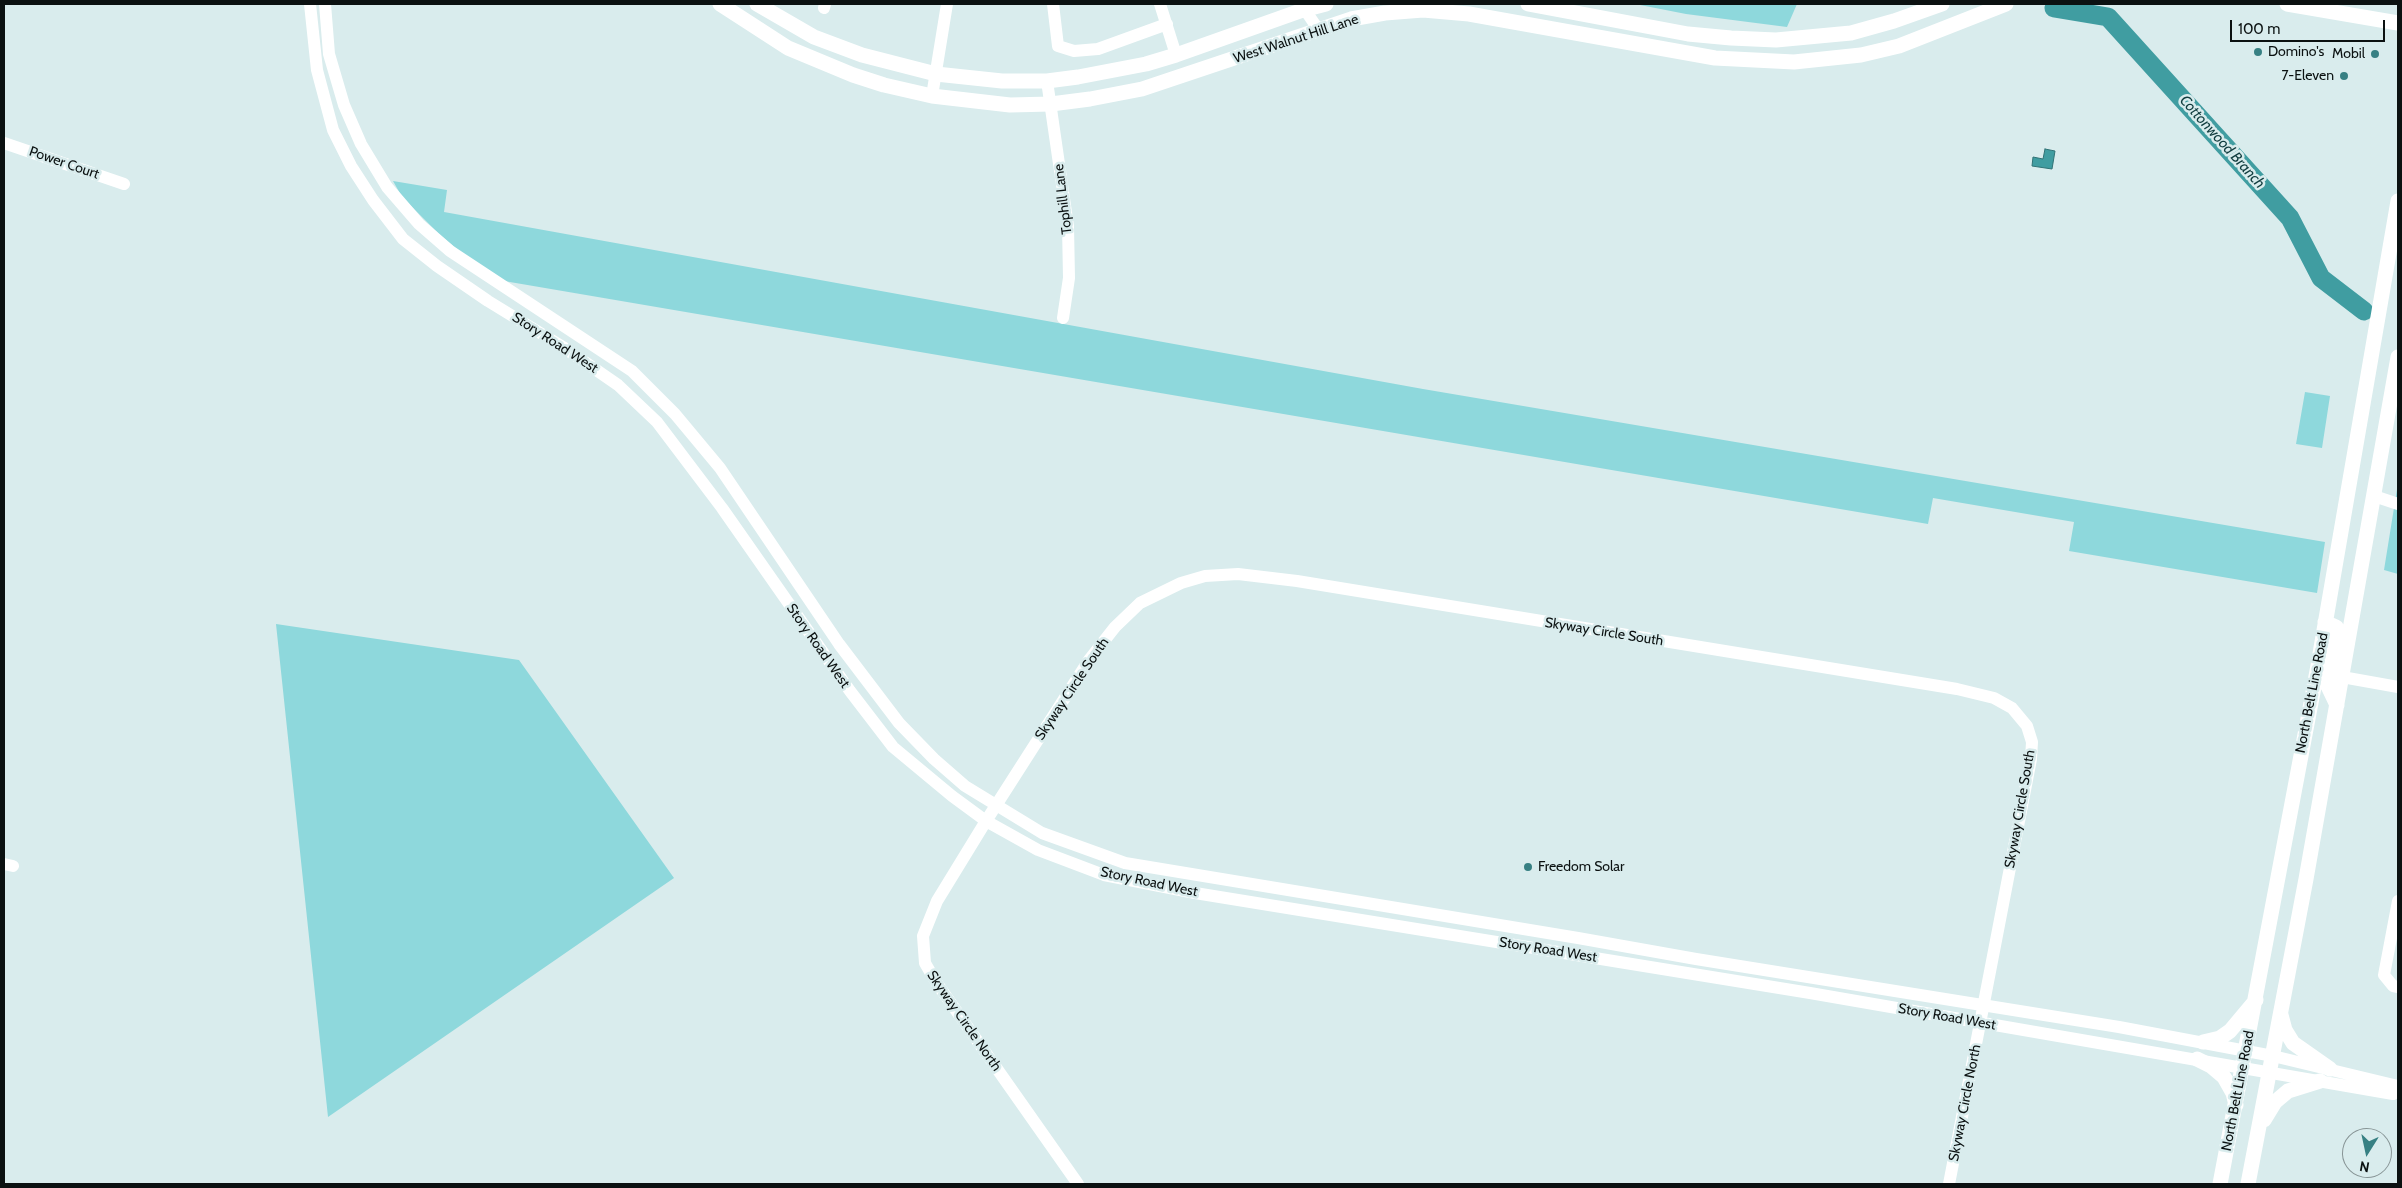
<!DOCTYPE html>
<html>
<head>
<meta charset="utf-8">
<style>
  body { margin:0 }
  #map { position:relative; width:2402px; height:1188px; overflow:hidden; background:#d9eced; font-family:Cabin,sans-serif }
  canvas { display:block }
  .frame { position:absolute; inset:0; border:5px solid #0b1111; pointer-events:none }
  .north { position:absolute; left:2342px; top:1128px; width:50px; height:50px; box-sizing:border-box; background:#d9eced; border:1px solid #879495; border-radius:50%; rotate:190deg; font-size:14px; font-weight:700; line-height:20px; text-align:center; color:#0b1111 }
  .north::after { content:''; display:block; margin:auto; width:18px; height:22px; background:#378083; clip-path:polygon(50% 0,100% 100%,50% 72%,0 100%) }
  .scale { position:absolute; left:2230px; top:20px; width:155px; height:22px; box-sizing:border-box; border:2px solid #0b1111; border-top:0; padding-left:6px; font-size:15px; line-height:18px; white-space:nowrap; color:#0b1111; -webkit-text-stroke:4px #d9eced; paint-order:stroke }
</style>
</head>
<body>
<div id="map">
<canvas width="2402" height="1188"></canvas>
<div class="frame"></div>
<div class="north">N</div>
<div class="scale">100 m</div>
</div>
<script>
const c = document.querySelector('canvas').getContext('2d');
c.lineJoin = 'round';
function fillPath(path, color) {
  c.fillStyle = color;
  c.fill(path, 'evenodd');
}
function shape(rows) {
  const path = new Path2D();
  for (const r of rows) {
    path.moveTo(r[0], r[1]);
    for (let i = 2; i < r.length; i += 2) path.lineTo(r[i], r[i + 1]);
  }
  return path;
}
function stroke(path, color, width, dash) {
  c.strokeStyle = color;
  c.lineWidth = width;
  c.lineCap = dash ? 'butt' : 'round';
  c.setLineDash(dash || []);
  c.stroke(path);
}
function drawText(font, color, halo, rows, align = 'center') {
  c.font = font + ' Cabin,sans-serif';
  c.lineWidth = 5;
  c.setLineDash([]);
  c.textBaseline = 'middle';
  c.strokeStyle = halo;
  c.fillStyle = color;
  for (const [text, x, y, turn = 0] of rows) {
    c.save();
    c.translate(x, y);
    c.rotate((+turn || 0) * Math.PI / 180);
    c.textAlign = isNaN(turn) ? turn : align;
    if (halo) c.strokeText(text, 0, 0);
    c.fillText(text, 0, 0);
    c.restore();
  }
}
const green = shape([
  [1635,4,1797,4,1787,27,1686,14],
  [393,181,447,190,444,212,1423,389,2325,542,2317,593,2069,551,2074,522,1933,498,1928,524,504,281,469,259,439,234,402,197],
  [2305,392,2330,396,2322,448,2296,444],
  [2398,483,2398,574,2384,570],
  [276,624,519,660,674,878,328,1117]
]);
const water = shape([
  [2045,149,2055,151,2052,169,2032,166,2033,157,2043,159,2045,149]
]);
const river = shape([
  [2054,8,2108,17,2290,218,2321,278,2364,311]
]);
const minor = shape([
  [310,4,317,70,333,130,351,166,373,200,403,239,437,266,488,301,563,347,618,385,657,422,722,508,850,691,893,747,952,796,986,821,1038,850,1104,875,1195,893,1810,993,2393,1094,2398,1091],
  [325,4,329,54,344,105,361,144,387,187,419,224,450,251,632,371,675,414,720,468,839,644,899,723,934,759,965,786,1042,833,1125,863,1578,938,1696,959,2119,1027,2273,1056,2398,1086],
  [1053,4,1058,46,1074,51,1098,49,1167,24],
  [1160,4,1176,55],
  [1301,4,1318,29],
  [824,8,825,4],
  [1047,81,1068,226,1069,278,1063,318],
  [932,96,947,4],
  [4,143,124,184],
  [2374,496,2398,504],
  [2342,677,2398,687],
  [4,864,13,866],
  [2398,901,2384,975,2393,986,2398,987],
  [1078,1184,936,982,925,963,923,936,937,901,986,821,1089,660,1115,627,1140,603,1181,583,1205,576,1238,574,1297,581,1957,689,1994,698,2012,708,2027,726,2032,742,2031,759,1949,1184]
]);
const major = shape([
  [720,4,788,48,853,75,884,85,932,96,1010,105,1051,104,1090,99,1142,89,1351,19,1385,13,1423,10,1469,14,1715,58,1794,62,1861,55,1899,46,2006,4],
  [757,4,814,37,862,55,936,74,1002,81,1047,81,1078,77,1146,64,1176,55,1303,10,1326,4],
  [1528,4,1688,34,1731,38,1776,40,1851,33,1894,21,1942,4],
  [2287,4,2398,23],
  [2325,622,2336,627,2327,684,2337,705],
  [2281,1015,2285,1030,2293,1043,2330,1069],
  [2203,1042,2220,1038,2230,1031,2256,1000],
  [2197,1059,2211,1066,2224,1077,2233,1093,2236,1105],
  [2264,1120,2275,1102,2288,1091,2320,1081],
  [2220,1184,2317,671,2398,201],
  [2248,1184,2306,879,2398,357]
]);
const markers = [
  [2258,52,5,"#378083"],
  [2375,54,5,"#378083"],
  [2344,76,5,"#378083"],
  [1528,867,5,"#378083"]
];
const streetNames = [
  ["West Walnut Hill Lane",1296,39,-18],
  ["Power Court",64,163,19],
  ["Tophill Lane",1063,199,-97],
  ["Story Road West",555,343,33],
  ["Skyway Circle South",1604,632,9],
  ["Story Road West",818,646,55],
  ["Skyway Circle South",1072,689,-56],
  ["North Belt Line Road",2312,693,-79],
  ["Skyway Circle South",2020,809,-80],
  ["Story Road West",1149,882,12],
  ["Story Road West",1548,950,9],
  ["Story Road West",1947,1017,10],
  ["Skyway Circle North",964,1021,55],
  ["North Belt Line Road",2238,1091,-79],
  ["Skyway Circle North",1965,1103,-79]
];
const poiNames = [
  ["Domino's",2268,52],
  ["Mobil",2365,54,"right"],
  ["7-Eleven",2334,76,"right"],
  ["Freedom Solar",1538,867]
];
const waterNames = [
  ["Cottonwood Branch",2222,142,48]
];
fillPath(green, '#8ed8dc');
fillPath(water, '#409da1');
stroke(water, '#307376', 1);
stroke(river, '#409da1', 19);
stroke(minor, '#fff', 12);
stroke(major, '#fff', 15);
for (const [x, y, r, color] of markers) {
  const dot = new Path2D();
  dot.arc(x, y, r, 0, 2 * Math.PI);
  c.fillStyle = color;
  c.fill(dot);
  stroke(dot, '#d9eced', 2);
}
drawText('14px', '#0b1111', '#d9eced', streetNames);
drawText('14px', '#0b1111', '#d9eced', poiNames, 'left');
drawText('italic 15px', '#113d3f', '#d9eced', waterNames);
</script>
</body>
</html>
